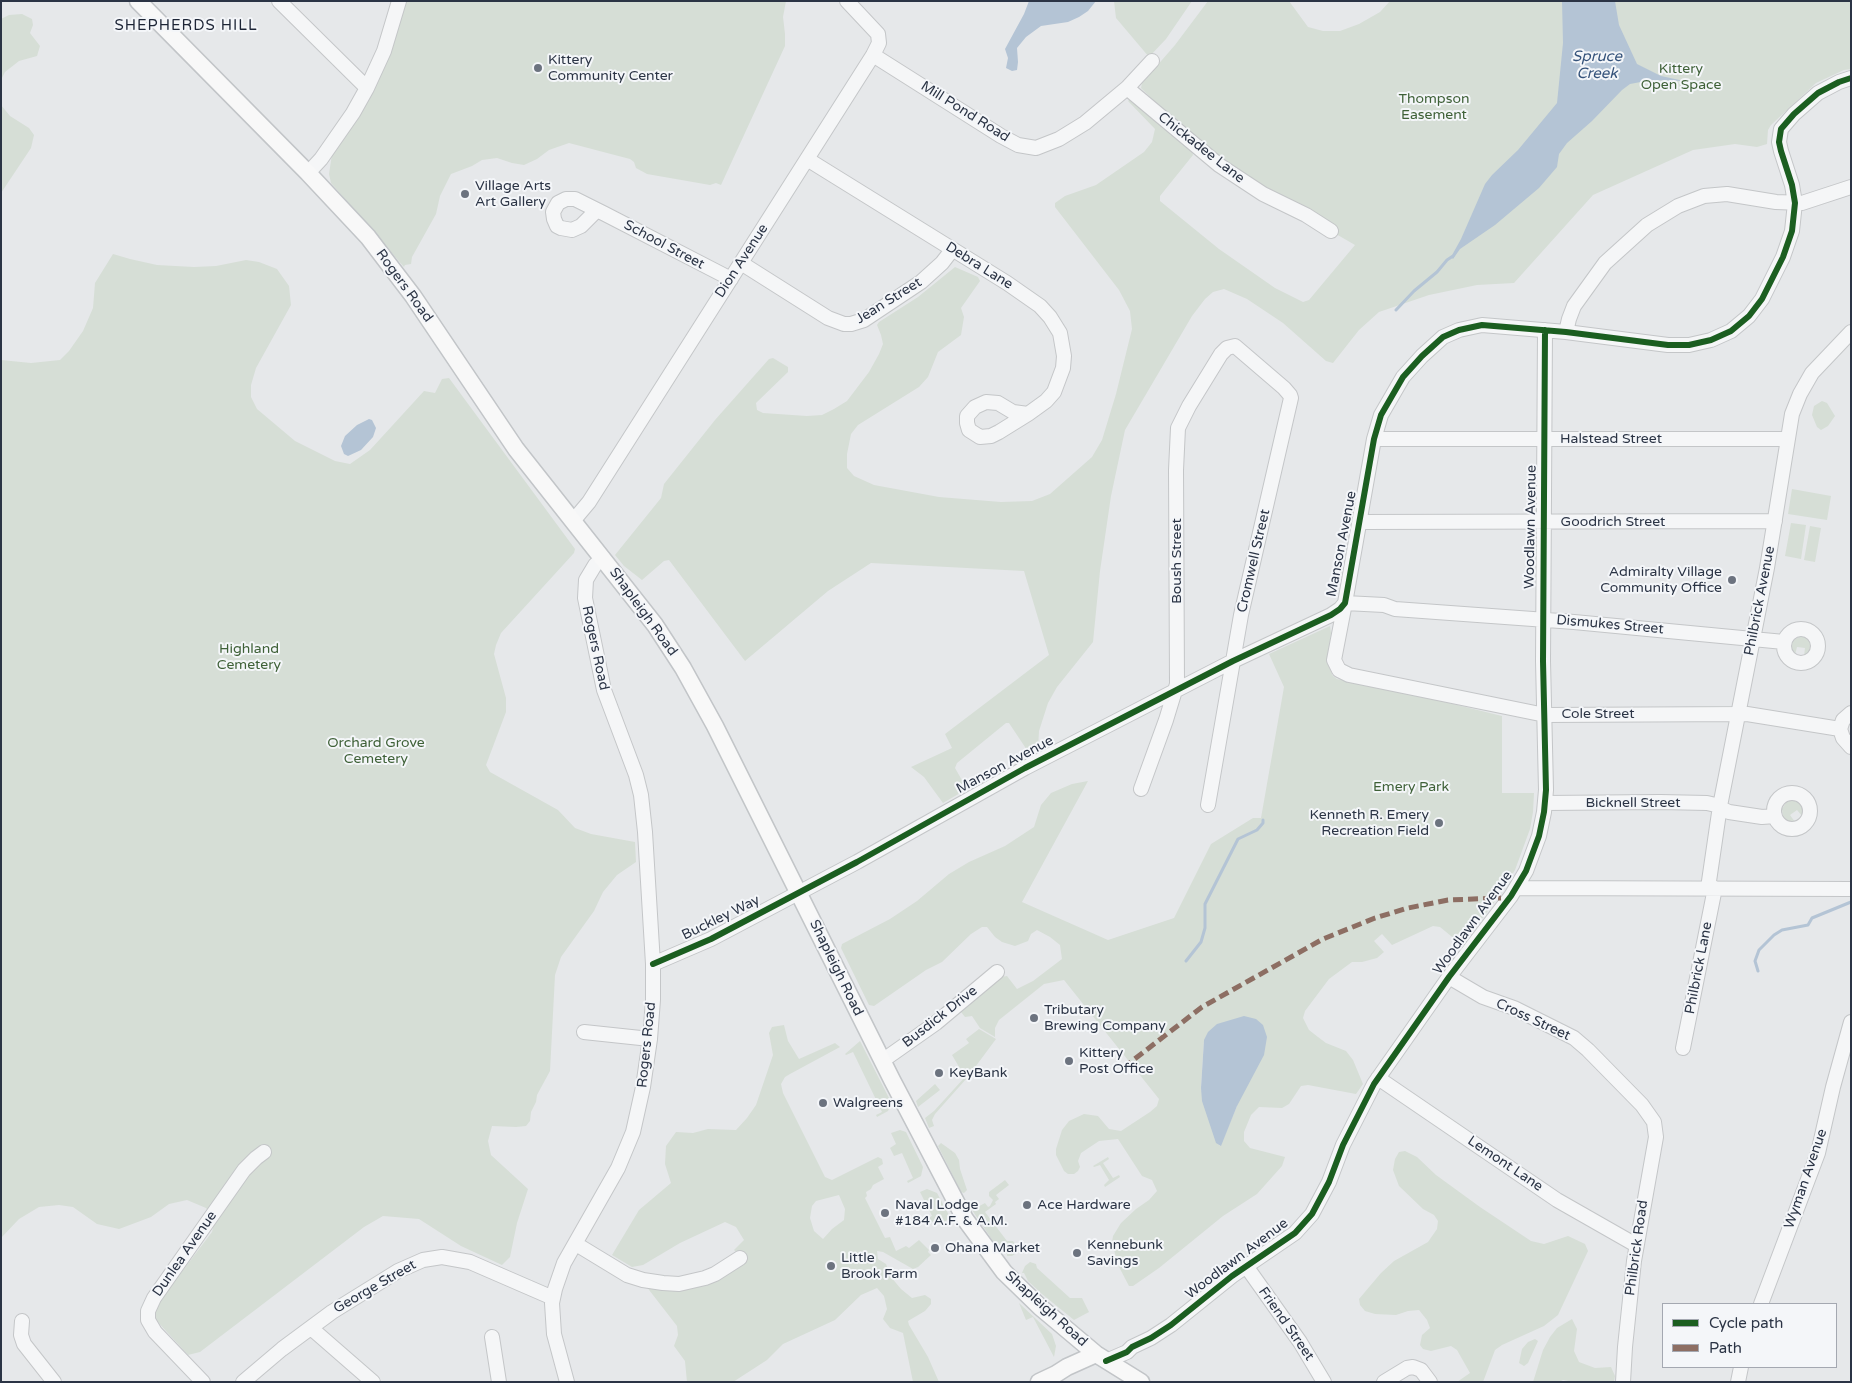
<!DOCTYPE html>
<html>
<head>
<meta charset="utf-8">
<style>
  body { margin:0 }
  #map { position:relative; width:1852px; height:1383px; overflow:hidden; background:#e6e8ea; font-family:"Varela Round",sans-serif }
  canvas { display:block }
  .frame { position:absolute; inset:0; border:2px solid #2b3445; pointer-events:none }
  .legend { position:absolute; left:1662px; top:1303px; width:175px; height:65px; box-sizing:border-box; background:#f4f6f9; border:1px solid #a4a8b1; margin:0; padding:6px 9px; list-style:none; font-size:15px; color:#2b3445 }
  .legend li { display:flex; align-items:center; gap:10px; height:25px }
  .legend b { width:25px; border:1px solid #a4a8b1 }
</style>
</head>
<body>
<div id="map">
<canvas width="1852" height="1383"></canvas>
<div class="frame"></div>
<ul class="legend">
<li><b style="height:6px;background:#1b5e20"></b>Cycle path</li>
<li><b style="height:6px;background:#8d6e63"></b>Path</li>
</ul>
</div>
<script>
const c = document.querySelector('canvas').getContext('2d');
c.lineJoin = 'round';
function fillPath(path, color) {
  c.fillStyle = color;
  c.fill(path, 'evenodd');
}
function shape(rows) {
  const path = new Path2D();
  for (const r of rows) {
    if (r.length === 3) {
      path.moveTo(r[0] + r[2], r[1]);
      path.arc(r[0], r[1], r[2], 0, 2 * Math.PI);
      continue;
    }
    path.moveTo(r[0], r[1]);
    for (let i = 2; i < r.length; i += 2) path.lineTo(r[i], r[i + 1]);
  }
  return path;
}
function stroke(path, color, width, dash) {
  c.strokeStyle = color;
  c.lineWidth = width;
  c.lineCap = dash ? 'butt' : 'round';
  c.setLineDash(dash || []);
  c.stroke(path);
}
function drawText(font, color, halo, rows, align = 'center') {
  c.font = font + ' "Varela Round",sans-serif';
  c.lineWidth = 4;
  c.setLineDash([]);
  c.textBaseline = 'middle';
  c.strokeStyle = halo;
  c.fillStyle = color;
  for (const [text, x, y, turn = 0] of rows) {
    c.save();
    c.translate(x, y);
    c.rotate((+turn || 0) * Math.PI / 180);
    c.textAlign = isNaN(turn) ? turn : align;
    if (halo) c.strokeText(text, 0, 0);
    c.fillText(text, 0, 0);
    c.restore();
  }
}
const green = shape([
  [398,1,786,1,783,17,785,34,785,46,721,185,716,183,710,185,647,174,636,168,634,162,630,159,569,143,549,150,537,159,524,165,512,163,497,158,482,160,472,166,451,174,440,196,436,214,412,257,411,264,405,265,404,267,331,183,329,174,332,154,379,77,392,49,397,21],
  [1114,1,1192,1,1166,39,1149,57,1116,18],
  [1208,1,1289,1,1308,27,1323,31,1340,31,1359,24,1380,12,1390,1,1851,1,1851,69,1844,70,1816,83,1771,125,1768,130,1767,144,1757,147,1735,144,1693,150,1593,195,1514,283,1477,285,1429,295,1379,312,1359,330,1333,363,1326,361,1283,323,1247,299,1224,289,1213,292,1205,299,1192,316,1125,430,1111,496,1100,571,1093,642,1057,687,1048,703,1039,731,1038,749,1029,753,1009,723,1006,723,957,763,955,768,967,789,943,803,924,777,911,767,952,748,945,734,1049,655,1024,571,871,563,828,591,745,661,669,560,664,561,642,580,624,566,615,555,661,498,664,484,715,420,769,359,773,358,788,367,788,372,756,403,757,410,763,413,807,416,822,415,834,409,847,401,869,372,879,354,883,344,881,335,877,325,879,322,918,297,955,267,978,277,980,281,961,308,964,317,961,335,938,352,928,377,919,387,858,425,851,434,847,454,847,468,854,476,874,485,939,497,1001,502,1032,501,1050,494,1092,457,1102,440,1116,394,1132,329,1130,311,1119,290,1055,207,1055,203,1065,196,1096,185,1144,152,1152,142,1155,129,1128,101,1131,98,1192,151,1193,155,1160,196,1160,201,1219,249,1275,288,1303,302,1309,300,1355,245,1298,212,1218,155,1159,108,1153,100,1141,88,1142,83,1175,45],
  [22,14,32,19,33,25,30,33,40,46,37,56,19,61,5,72,1,80,1,19,9,15],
  [1,105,10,116,29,128,34,135,31,148,1,193],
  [113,254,130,259,157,265,194,267,216,266,246,260,259,262,277,269,289,286,291,305,256,368,251,385,251,397,257,409,295,441,335,461,350,464,370,450,424,391,435,393,442,379,449,378,575,549,574,553,501,633,496,645,494,654,506,698,506,712,486,765,490,772,558,810,575,828,591,834,635,842,636,862,617,875,603,892,594,911,561,957,555,975,550,1071,537,1095,536,1102,531,1112,530,1121,526,1126,516,1127,492,1126,488,1141,491,1155,528,1189,517,1223,510,1257,502,1265,461,1246,419,1219,383,1216,364,1227,200,1352,188,1355,155,1319,155,1307,212,1232,215,1220,206,1208,187,1200,169,1204,151,1217,119,1229,97,1224,73,1207,59,1205,39,1207,19,1219,1,1238,1,360,31,363,60,360,69,351,83,331,93,308,95,283],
  [1822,401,1827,403,1835,416,1828,426,1821,430,1817,427,1812,415,1814,406],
  [1792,489,1831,496,1827,520,1788,514],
  [1791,523,1806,525,1801,559,1785,556],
  [1810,526,1821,528,1815,562,1804,560],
  [1330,626,1331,633,1327,661,1333,676,1337,679,1441,701,1502,716,1502,793,1534,793,1533,812,1530,829,1515,870,1493,904,1462,945,1440,927,1433,926,1392,945,1382,934,1374,941,1384,952,1377,958,1362,962,1352,962,1329,979,1305,1011,1303,1018,1309,1030,1318,1037,1326,1043,1346,1051,1353,1060,1363,1084,1356,1094,1308,1085,1301,1086,1289,1104,1282,1108,1259,1107,1251,1115,1244,1132,1244,1141,1250,1148,1285,1157,1282,1166,1257,1194,1223,1216,1159,1268,1133,1286,1129,1286,1118,1265,1112,1242,1113,1236,1121,1223,1136,1209,1149,1200,1157,1191,1152,1180,1142,1176,1118,1139,1099,1141,1081,1153,1078,1161,1080,1167,1078,1171,1074,1174,1068,1174,1064,1171,1056,1155,1056,1149,1062,1130,1069,1121,1084,1114,1098,1116,1109,1129,1121,1131,1150,1112,1157,1106,1159,1099,1064,980,1044,984,999,1020,995,1028,995,1037,980,1028,972,1016,965,1017,961,1012,1001,977,1007,976,1017,989,1033,981,1062,959,1060,945,1050,937,1037,930,1031,934,1028,941,1015,946,1002,942,995,937,987,927,982,927,971,934,942,962,926,970,874,1006,869,1005,841,948,842,944,890,919,917,901,949,874,969,862,1005,846,1034,827,1041,805,1051,793,1072,784,1088,781,1022,902,1108,940,1174,918,1211,844,1253,818,1267,818,1261,818,1284,687,1269,654],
  [1204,1040,1237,1106,1220,1146,1201,1088],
  [1799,637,1807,637,1811,643,1811,650,1806,656,1804,656,1805,648,1797,647,1795,655,1791,649,1792,641],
  [1795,800,1802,805,1804,813,1802,816,1797,810,1790,815,1795,822,1789,822,1783,817,1782,809,1787,801],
  [784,1025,788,1041,799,1059,835,1043,840,1047,790,1074,785,1077,781,1084,783,1093,825,1177,832,1180,878,1157,882,1159,883,1164,878,1167,884,1179,873,1185,871,1189,866,1192,867,1196,865,1198,885,1238,890,1237,896,1251,906,1246,909,1248,919,1240,929,1250,928,1252,931,1255,918,1267,913,1269,883,1252,877,1251,878,1259,886,1264,891,1277,901,1289,912,1298,925,1295,931,1299,931,1304,925,1311,908,1321,909,1325,928,1357,939,1382,913,1382,903,1333,890,1328,883,1319,887,1309,884,1296,877,1288,861,1295,835,1320,783,1344,767,1360,733,1382,687,1382,685,1361,674,1346,678,1335,677,1326,646,1286,659,1290,695,1288,710,1283,743,1259,734,1250,744,1240,736,1227,725,1222,680,1243,643,1265,632,1267,612,1255,639,1210,671,1183,665,1164,666,1146,676,1132,693,1133,708,1129,736,1130,747,1118,756,1105,773,1055,769,1033,772,1027],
  [839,1195,845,1209,844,1220,832,1229,823,1239,814,1231,810,1218,812,1206,816,1201],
  [979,1029,996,1039,967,1078,935,1114,932,1120,934,1126,929,1128,925,1118,934,1111,965,1077,952,1055,969,1043,966,1039],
  [860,1041,891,1102,891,1105,888,1111,877,1117,876,1115,882,1112,853,1052,846,1055,845,1054],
  [935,1084,940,1090,918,1107,916,1101],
  [900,1130,906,1132,923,1167,921,1176,908,1183,907,1181,913,1178,902,1153,894,1156,890,1148,896,1144,891,1133],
  [941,1143,955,1153,959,1160,960,1169,967,1190,964,1193,961,1192,938,1146],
  [1405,1151,1417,1157,1436,1175,1480,1207,1531,1241,1544,1244,1568,1236,1585,1244,1588,1251,1558,1315,1544,1326,1502,1345,1495,1350,1483,1382,1457,1382,1470,1373,1457,1350,1451,1346,1431,1351,1423,1349,1420,1345,1422,1335,1430,1328,1427,1320,1419,1310,1408,1311,1396,1315,1375,1314,1365,1311,1360,1305,1359,1299,1381,1273,1394,1261,1428,1242,1437,1229,1438,1221,1434,1215,1423,1209,1399,1186,1393,1170,1395,1159,1399,1152],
  [1108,1157,1109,1159,1103,1163,1113,1178,1119,1175,1120,1177,1105,1187,1104,1185,1109,1180,1100,1165,1094,1167,1093,1166],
  [1005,1180,1009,1185,996,1195,999,1199,995,1202,996,1204,985,1212,1007,1241,1013,1241,1018,1247,1018,1252,1012,1256,1007,1256,1007,1254,997,1247,972,1210,985,1203,988,1207,990,1206,993,1200,989,1196,989,1192],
  [927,1189,937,1193,950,1217,946,1221,926,1222,926,1219,932,1216,920,1192],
  [1030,1262,1036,1264,1037,1268,1070,1298,1082,1298,1089,1312,1074,1320,1042,1294,1028,1281,1024,1273,1022,1273,1025,1266],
  [1019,1303,1052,1334,1056,1346,1054,1357,1033,1317,1026,1320],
  [1572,1319,1577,1329,1574,1351,1579,1362,1595,1368,1611,1367,1615,1376,1614,1382,1574,1382,1563,1380,1559,1382,1533,1382,1543,1350,1550,1337,1557,1328],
  [1535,1339,1538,1341,1528,1363,1524,1366,1519,1363,1522,1349,1528,1342]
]);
const water = shape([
  [1029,1,1096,1,1088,11,1079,17,1068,22,1041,26,1026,37,1017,48,1018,62,1017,70,1012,71,1006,68,1008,58,1005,49,1024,14],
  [1562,1,1615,1,1619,25,1637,64,1661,76,1684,81,1651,80,1630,84,1622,90,1592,121,1567,143,1559,154,1557,167,1539,188,1495,225,1460,249,1453,259,1451,257,1461,239,1485,184,1492,175,1518,150,1557,103,1563,43],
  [369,419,372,420,376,428,373,437,361,450,348,456,344,454,341,446,345,436,357,425],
  [1244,1016,1256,1019,1263,1025,1267,1037,1264,1055,1237,1106,1221,1146,1216,1143,1202,1101,1201,1088,1204,1040,1208,1032,1217,1024]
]);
const stream = shape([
  [1396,310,1414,291,1437,272,1447,260,1453,256],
  [1186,961,1201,942,1205,928,1205,904,1238,839,1257,830,1263,823,1263,820],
  [1758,971,1755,961,1759,950,1774,935,1782,930,1808,925,1812,918,1851,902]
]);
const minor = shape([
  [279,1,367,88],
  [873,55,1001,136,1018,145,1036,148,1059,139,1085,123,1127,88,1152,61],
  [1127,88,1219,165,1263,194,1306,215,1331,231],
  [807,159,1007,283,1040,306,1050,317,1060,333,1064,356,1063,368,1054,392,1046,401,1028,414],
  [308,173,321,159,353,113,367,88,384,51,399,1],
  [597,210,581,226,572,230,561,228,557,226,554,219,553,212,558,203,566,199,575,199,605,214,731,279],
  [741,263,828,318,844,324,851,324,864,320,921,282,942,263,952,250],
  [1566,332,1569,319,1574,306,1605,263,1647,225,1678,206,1704,196,1727,194,1776,202,1802,203,1851,187],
  [986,402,998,403,1013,412,1028,414,999,432,991,436,980,437,969,430,967,423,967,416,975,407,986,402],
  [1374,439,1787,439],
  [573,521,589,502,873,55,879,43,878,34,847,1],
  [1361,522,1775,521],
  [1801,646,17],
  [1784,642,1574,622,1395,609,1384,605,1345,603,1334,660,1339,670,1349,675,1545,715,1747,714,1840,729],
  [1851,713,1843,720,1840,729,1843,738,1851,747],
  [1141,789,1166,720,1177,684,1176,470,1178,428,1189,406,1221,354,1227,348,1235,346,1284,388,1290,395,1291,398,1241,615,1208,805],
  [1792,811,18],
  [1545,803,1660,802,1707,803,1720,806],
  [1720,808,1729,812,1762,817,1775,816],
  [1517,888,1851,889],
  [1708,888,1720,806,1767,568,1792,414,1800,394,1812,373,1851,332],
  [653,964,711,939,857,862,1025,768,1233,661,1331,615,1340,609,1345,603,1374,439,1381,415,1403,377,1422,356,1443,337,1459,330,1482,325,1566,332,1668,345,1689,345,1711,340,1731,331,1749,316,1762,299,1783,257,1792,231,1795,203,1792,185,1781,151,1779,142,1781,129,1794,114,1818,93,1839,82,1851,78],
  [1449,977,1483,997,1514,1008,1574,1038,1588,1050,1642,1105,1654,1122,1656,1137,1634,1261,1625,1347,1623,1382],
  [584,1032,650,1039],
  [1683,1048,1715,888],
  [882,1061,936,1023,997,972],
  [1378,1078,1557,1200,1636,1245],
  [576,1244,627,1275,643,1280,663,1283,679,1284,705,1278,715,1274,740,1258],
  [1246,1266,1300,1342,1324,1382],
  [1761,1304,1818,1153,1833,1087,1851,1022],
  [22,1321,21,1335,24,1344,54,1382],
  [311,1328,373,1382],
  [492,1337,499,1382],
  [1106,1361,1127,1352,1132,1347,1151,1338,1171,1325,1232,1276,1295,1233,1312,1214,1329,1182,1343,1145,1374,1084,1449,977,1511,896,1526,871,1539,836,1544,812,1546,790,1543,661,1545,330],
  [203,1382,155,1332,148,1320,148,1311,154,1298,244,1170,256,1158,264,1152],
  [243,1382,282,1349,332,1312,398,1271,423,1260,442,1257,470,1262,553,1298],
  [567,1382,554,1334,552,1303,555,1289,564,1263,618,1168,633,1132,643,1087,650,1039,653,1000,653,964,645,832,641,795,636,775,604,690,585,598,586,580,595,565,603,558],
  [1384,1382,1407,1368,1413,1367,1421,1370,1430,1382],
  [1738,1382,1741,1367]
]);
const major = shape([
  [138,1,308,173,368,237,413,296,516,449,655,625,683,668,715,726,892,1080,965,1219,1004,1272,1040,1307,1096,1354,1141,1382],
  [1039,1382,1056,1374,1067,1367,1096,1354]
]);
const quiet = shape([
  [1123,1068,1202,1007,1323,939,1375,918,1408,908,1448,900,1501,898]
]);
const cycleway = shape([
  [653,964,711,939,857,862,1025,768,1233,661,1331,615,1340,609,1345,603,1374,439,1381,415,1403,377,1422,356,1443,337,1459,330,1482,325,1566,332,1668,345,1689,345,1711,340,1731,331,1749,316,1762,299,1783,257,1792,231,1795,203,1792,185,1781,151,1779,142,1781,129,1794,114,1818,93,1839,82,1851,78],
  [1106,1361,1127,1352,1132,1347,1151,1338,1171,1325,1232,1276,1295,1233,1312,1214,1329,1182,1343,1145,1374,1084,1449,977,1511,896,1526,871,1539,836,1544,812,1546,790,1543,661,1545,330]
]);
const markers = [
  [538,68,5,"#6c737f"],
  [465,194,5,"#6c737f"],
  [1732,580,5,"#6c737f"],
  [1439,823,5,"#6c737f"],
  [1034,1018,5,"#6c737f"],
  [1069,1061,5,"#6c737f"],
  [939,1073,5,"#6c737f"],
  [823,1103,5,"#6c737f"],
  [1027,1205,5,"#6c737f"],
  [885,1213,5,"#6c737f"],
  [935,1248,5,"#6c737f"],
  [1077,1253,5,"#6c737f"],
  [831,1266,5,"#6c737f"]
];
const poiNames = [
  ["Kittery",548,60],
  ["Community Center",548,76],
  ["Village Arts",475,186],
  ["Art Gallery",475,202],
  ["Admiralty Village",1722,572,"right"],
  ["Community Office",1722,588,"right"],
  ["Kenneth R. Emery",1429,815,"right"],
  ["Recreation Field",1429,831,"right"],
  ["Tributary",1044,1010],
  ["Brewing Company",1044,1026],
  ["Kittery",1079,1053],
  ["Post Office",1079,1069],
  ["KeyBank",949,1073],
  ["Walgreens",833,1103],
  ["Naval Lodge",895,1205],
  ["#184 A.F. & A.M.",895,1221],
  ["Ace Hardware",1037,1205],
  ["Kennebunk",1087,1245],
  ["Savings",1087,1261],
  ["Ohana Market",945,1248],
  ["Little",841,1258],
  ["Brook Farm",841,1274]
];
const parkNames = [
  ["Kittery",1681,69],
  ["Open Space",1681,85],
  ["Thompson",1434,99],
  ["Easement",1434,115],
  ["Highland",249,649],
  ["Cemetery",249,665],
  ["Orchard Grove",376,743],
  ["Cemetery",376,759],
  ["Emery Park",1411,787]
];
const streetNames = [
  ["Mill Pond Road",965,112,32],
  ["Chickadee Lane",1201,148,38],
  ["School Street",664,245,28],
  ["Dion Avenue",742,261,-57],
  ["Debra Lane",979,266,32],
  ["Rogers Road",404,286,54],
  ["Jean Street",889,301,-32],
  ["Halstead Street",1611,439],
  ["Goodrich Street",1613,522],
  ["Woodlawn Avenue",1531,527,-89],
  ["Manson Avenue",1342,544,-79],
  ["Boush Street",1177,561,-90],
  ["Cromwell Street",1254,561,-77],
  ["Philbrick Avenue",1760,601,-79],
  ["Shapleigh Road",643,612,54],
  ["Dismukes Street",1610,625,5],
  ["Rogers Road",595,648,78],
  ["Cole Street",1598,714],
  ["Manson Avenue",1005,765,-28],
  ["Bicknell Street",1633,803],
  ["Buckley Way",721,918,-26],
  ["Woodlawn Avenue",1473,923,-54],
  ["Shapleigh Road",836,968,64],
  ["Philbrick Lane",1699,968,-79],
  ["Busdick Drive",940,1017,-38],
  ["Cross Street",1533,1020,25],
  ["Rogers Road",647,1045,-84],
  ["Lemont Lane",1505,1164,34],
  ["Wyman Avenue",1806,1179,-71],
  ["Philbrick Road",1637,1248,-82],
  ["Dunlea Avenue",185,1254,-55],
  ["Woodlawn Avenue",1237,1259,-37],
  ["George Street",375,1287,-30],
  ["Shapleigh Road",1046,1309,42],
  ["Friend Street",1286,1324,55]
];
const neighbourhoodNames = [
  ["SHEPHERDS HILL",186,26]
];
const waterNames = [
  ["Spruce",1597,57],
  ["Creek",1597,74]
];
fillPath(green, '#d6ded6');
fillPath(water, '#b4c4d5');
stroke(stream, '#b4c4d5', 3);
stroke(minor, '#c4c6c8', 16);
stroke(major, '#c2c5c8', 19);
stroke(minor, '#f5f6f7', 14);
stroke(major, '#f8f8f8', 16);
stroke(quiet, '#8d6e63', 5, [10, 5]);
stroke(cycleway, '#1b5e20', 6);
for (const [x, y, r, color] of markers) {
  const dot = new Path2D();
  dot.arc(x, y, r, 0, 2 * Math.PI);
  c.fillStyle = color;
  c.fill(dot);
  stroke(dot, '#f4f6f9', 2);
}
drawText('14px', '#2b3445', '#f4f6f9', poiNames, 'left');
drawText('14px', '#3f6138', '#f4f6f9', parkNames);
drawText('14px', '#2b3445', '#f4f6f9', streetNames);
c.letterSpacing = '1px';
drawText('15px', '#1d2536', '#f4f6f9', neighbourhoodNames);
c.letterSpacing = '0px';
drawText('italic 15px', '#34527a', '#f4f6f9', waterNames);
</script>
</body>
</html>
